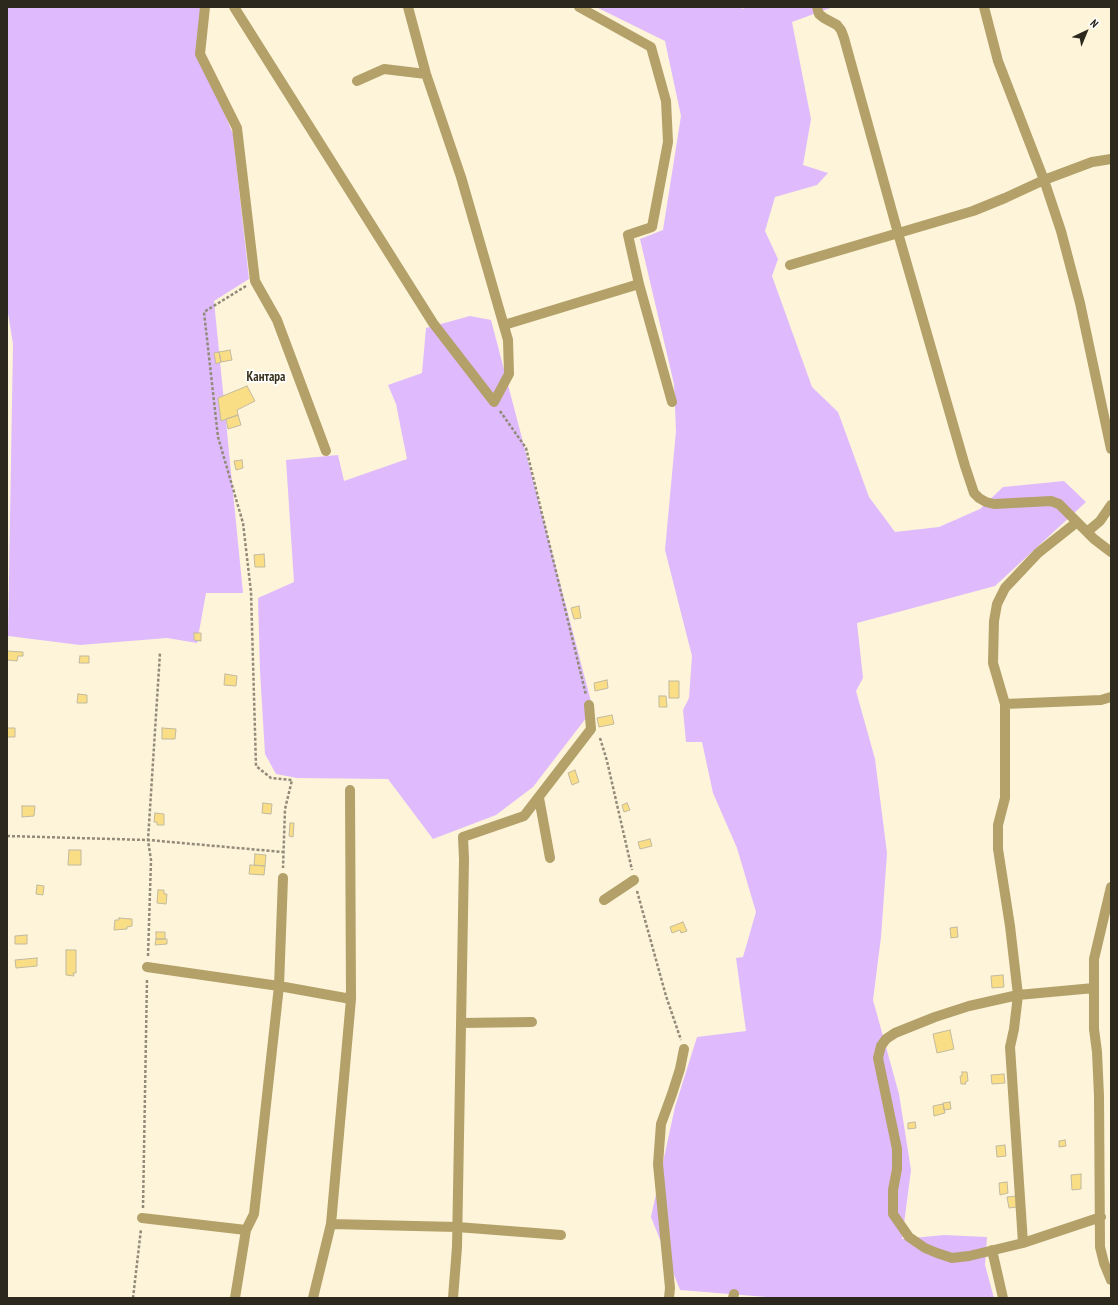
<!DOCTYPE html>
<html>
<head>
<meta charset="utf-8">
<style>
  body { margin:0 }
  #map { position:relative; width:1118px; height:1305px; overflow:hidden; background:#fdf4d9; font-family:"PT Sans Narrow",sans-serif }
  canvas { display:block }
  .frame { position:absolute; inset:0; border:8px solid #2c281e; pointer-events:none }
  .north { position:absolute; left:1066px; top:12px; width:40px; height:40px; -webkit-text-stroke:3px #fff; paint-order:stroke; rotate:44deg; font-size:11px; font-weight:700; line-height:16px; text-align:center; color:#2c281e }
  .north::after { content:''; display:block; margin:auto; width:14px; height:18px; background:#2c281e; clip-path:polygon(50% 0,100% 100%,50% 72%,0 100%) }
</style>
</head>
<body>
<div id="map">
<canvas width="1118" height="1305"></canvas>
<div class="frame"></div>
<div class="north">N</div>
</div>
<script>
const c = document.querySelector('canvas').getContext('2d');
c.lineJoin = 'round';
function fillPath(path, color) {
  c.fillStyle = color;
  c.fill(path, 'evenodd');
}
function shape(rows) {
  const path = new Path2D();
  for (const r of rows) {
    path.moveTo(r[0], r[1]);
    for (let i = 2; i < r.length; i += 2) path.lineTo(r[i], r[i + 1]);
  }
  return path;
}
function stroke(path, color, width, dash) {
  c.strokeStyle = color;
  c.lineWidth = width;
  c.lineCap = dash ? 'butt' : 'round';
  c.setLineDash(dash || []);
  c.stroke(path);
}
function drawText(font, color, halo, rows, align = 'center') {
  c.font = font + ' "PT Sans Narrow",sans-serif';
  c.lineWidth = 3.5;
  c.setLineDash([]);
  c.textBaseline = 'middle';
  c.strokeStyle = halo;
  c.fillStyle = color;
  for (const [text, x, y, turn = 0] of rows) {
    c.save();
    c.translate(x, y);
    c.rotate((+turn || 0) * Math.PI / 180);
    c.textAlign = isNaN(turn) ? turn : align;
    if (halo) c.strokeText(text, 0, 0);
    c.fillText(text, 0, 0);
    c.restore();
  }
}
const green = shape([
  [7,7,200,7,200,54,233,134,249,279,214,301,243,593,206,593,197,643,167,638,80,645,8,636,13,344,7,307],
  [596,7,742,7,742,9,748,7,833,7,792,22,811,119,803,165,828,173,817,185,775,197,765,231,778,259,772,276,812,387,838,412,869,497,895,532,939,527,980,509,1003,487,1064,481,1086,502,995,586,857,623,863,678,856,691,875,759,887,853,881,937,873,1000,899,1094,911,1170,902,1239,944,1235,987,1237,985,1265,994,1298,779,1298,680,1290,651,1217,675,1107,697,1037,746,1031,736,958,743,957,756,912,737,848,713,793,702,742,686,742,683,710,689,698,692,656,665,550,676,431,674,384,640,239,663,230,681,116,665,41],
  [470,316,491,320,593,709,533,787,496,815,433,839,388,779,297,778,276,774,265,754,260,671,258,598,294,582,286,460,338,455,344,481,407,459,396,404,388,385,422,373,426,328]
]);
const building = shape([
  [230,350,232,360,221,362,219,352,230,350],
  [219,352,221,362,216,364,214,353,219,352],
  [247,386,255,401,237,410,238,415,221,421,218,398,247,386],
  [238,415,241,425,228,429,226,419,238,415],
  [242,460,243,468,236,470,234,461,242,460],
  [264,554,265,567,255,567,254,555,264,554],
  [579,606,581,618,574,619,571,608,579,606],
  [194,633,201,633,201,641,194,640,194,633],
  [7,651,23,652,23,656,18,656,17,661,7,660,7,651],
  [80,656,89,656,89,663,79,663,80,656],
  [225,674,237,676,236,686,224,685,225,674],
  [607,680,608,688,595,691,594,683,607,680],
  [669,681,679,681,679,698,669,698,669,681],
  [78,694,87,695,87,703,77,703,78,694],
  [659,696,666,696,667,707,659,707,659,696],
  [612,715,614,724,599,727,597,718,612,715],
  [7,728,15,728,15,737,7,737,7,728],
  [162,728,176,729,175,739,162,739,162,728],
  [575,770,579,782,572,785,568,773,575,770],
  [263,803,272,804,271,814,262,813,263,803],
  [627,803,630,810,624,812,622,805,627,803],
  [22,806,35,806,34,816,22,817,22,806],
  [155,813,164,814,164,825,157,825,157,822,154,822,155,813],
  [290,823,294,823,293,837,289,836,290,823],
  [650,839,652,846,640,849,638,842,650,839],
  [69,850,81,850,81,865,68,865,69,850],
  [255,854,266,855,265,866,254,865,255,854],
  [250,865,265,866,264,875,249,874,250,865],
  [37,885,44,886,43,895,36,894,37,885],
  [158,890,164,890,164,894,167,894,166,904,157,903,158,890],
  [119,918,132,919,132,926,127,927,127,929,114,930,115,920,119,920,119,918],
  [683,922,687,931,681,933,680,930,672,933,670,927,683,922],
  [957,927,958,937,951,938,950,928,957,927],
  [156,932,165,932,165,939,156,939,156,932],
  [27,935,27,944,15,944,15,936,27,935],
  [156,939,167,939,167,944,155,945,156,939],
  [66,950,76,950,76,973,73,973,74,976,66,975,66,950],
  [37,958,37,966,16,968,15,960,37,958],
  [1003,975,1004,987,992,988,991,976,1003,975],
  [950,1030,954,1049,937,1053,933,1034,950,1030],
  [962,1072,967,1072,968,1081,965,1082,966,1084,961,1084,960,1076,962,1076,962,1072],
  [1004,1074,1005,1083,992,1084,991,1075,1004,1074],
  [950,1102,951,1109,944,1110,943,1103,950,1102],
  [943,1104,945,1113,934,1116,933,1106,943,1104],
  [915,1122,916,1128,908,1129,908,1123,915,1122],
  [1065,1140,1066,1146,1059,1147,1059,1141,1065,1140],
  [1005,1145,1006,1156,997,1157,996,1146,1005,1145],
  [1081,1174,1081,1189,1072,1190,1071,1175,1081,1174],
  [1007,1182,1008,1193,1000,1195,999,1183,1007,1182],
  [1016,1196,1017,1207,1009,1208,1007,1197,1016,1196]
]);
const path = shape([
  [246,286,204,312,218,437,243,523,251,592,256,766,271,778,292,780,285,809,283,868],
  [500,411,526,448,586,695],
  [600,738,607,761,632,870],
  [7,836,148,840,283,852],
  [637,891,666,996,681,1040],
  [148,956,151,860,148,840,160,653],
  [143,1208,147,979],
  [133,1298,141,1229]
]);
const minor = shape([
  [205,7,200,54,237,128,255,281,277,320,326,451],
  [234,7,433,323,494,402,509,374,508,340,461,177,426,74,408,7],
  [579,7,651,47,666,101,668,142,652,227,628,235,639,284,672,402],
  [817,7,819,14,824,18,837,25,841,30,844,38,898,233,965,466,974,493,979,498,986,502,994,504,1051,501,1059,504,1094,539,1111,552],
  [984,7,998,61,1044,180,1092,162,1111,159],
  [357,81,384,69,426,74],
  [790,265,973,211,1005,198,1044,180,1061,231,1080,303,1111,449],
  [504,325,639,284],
  [1077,522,1038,553,1005,588,997,604,994,621,993,663,1005,704,1005,798,998,825,998,849,1010,926,1018,995,1094,988,1094,959,1111,887],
  [1087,532,1100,521,1111,505],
  [1005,704,1101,700,1111,697],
  [350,790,351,999],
  [539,798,550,858],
  [604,900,634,880],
  [147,967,279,986,351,999,331,1224,457,1227,561,1235],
  [1094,988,1094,1029,1097,1052,1099,1096,1100,1247,1104,1263,1111,1280],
  [461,1023,532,1022],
  [142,1218,246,1230],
  [1023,1243,1010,1047,1014,1029,1018,995,969,1006,935,1017,895,1033,886,1039,881,1046,878,1058,897,1149,897,1169,893,1190,893,1214,909,1237,925,1248,937,1253,952,1258,969,1256,1023,1243,1101,1217],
  [992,1250,1003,1298],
  [235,1298,246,1230,254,1214,279,986,283,878],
  [313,1298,331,1224],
  [453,1298,457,1247,464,859,463,837,524,816,591,729,589,705],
  [669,1298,670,1288,658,1164,661,1124,672,1094,680,1069,684,1049],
  [733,1298,734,1294]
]);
const neighbourhoodNames = [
  ["Кантара",266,377]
];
fillPath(green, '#dfbbfd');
fillPath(building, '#fade86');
stroke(building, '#c2baa0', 1);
stroke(path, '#928b79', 2.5, [3, 2]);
stroke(minor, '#b3a169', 10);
drawText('bold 13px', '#39321c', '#fff', neighbourhoodNames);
</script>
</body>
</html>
